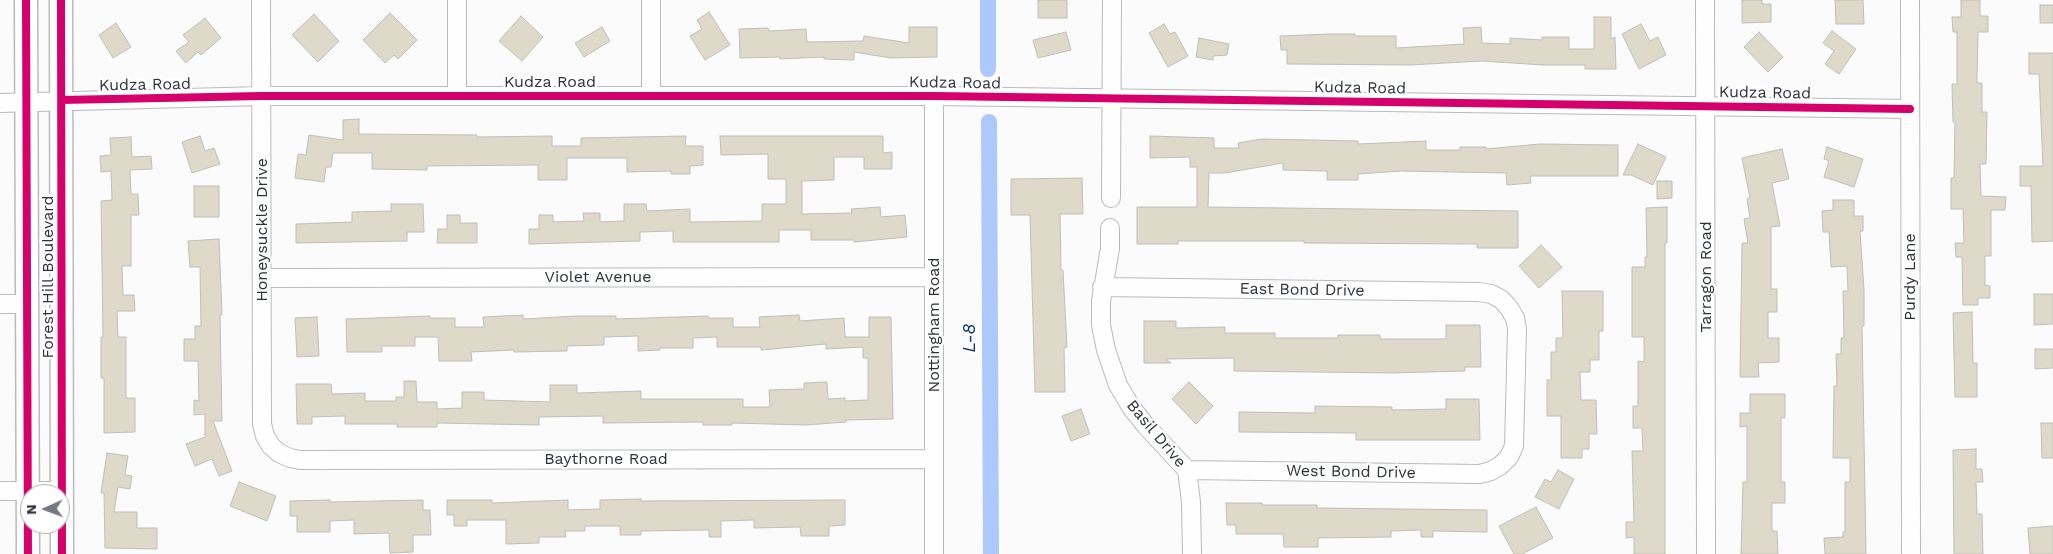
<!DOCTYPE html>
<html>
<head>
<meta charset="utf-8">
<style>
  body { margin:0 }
  #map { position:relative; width:2053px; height:554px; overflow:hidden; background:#fbfbfb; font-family:"Work Sans",sans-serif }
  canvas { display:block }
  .north { position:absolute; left:20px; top:484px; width:50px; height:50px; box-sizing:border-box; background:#fff; border:1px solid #abadaf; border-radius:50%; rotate:268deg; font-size:14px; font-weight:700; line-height:20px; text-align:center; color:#2d3138 }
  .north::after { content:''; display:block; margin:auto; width:18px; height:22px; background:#75787c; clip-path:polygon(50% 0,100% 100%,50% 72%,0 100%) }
</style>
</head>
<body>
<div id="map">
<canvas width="2053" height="554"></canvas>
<div class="north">N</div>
</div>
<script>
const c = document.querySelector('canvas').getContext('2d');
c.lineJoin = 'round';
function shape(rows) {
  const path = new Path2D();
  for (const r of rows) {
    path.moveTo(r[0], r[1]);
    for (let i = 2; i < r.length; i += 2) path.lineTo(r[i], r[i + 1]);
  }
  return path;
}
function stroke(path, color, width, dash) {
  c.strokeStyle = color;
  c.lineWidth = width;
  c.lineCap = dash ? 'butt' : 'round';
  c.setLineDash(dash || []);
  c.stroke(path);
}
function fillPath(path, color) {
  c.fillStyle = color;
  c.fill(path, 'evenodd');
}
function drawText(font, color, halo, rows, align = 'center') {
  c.font = font + ' "Work Sans",sans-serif';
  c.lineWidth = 5;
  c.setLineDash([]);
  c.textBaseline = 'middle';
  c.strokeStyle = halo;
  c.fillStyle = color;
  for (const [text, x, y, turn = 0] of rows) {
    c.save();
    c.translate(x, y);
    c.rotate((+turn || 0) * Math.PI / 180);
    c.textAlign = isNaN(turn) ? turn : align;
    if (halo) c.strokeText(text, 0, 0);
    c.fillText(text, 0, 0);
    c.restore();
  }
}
const canal = shape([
  [988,69,988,0],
  [989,122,991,554]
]);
const building = shape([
  [1038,0,1067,0,1067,18,1038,18,1038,0],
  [1742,0,1762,0,1762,4,1771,4,1771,22,1742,23,1742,0],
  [1835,0,1863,0,1864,24,1836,24,1835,0],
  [1961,0,1980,0,1980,16,1988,16,1988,32,1978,32,1977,83,1982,83,1982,112,1987,112,1986,164,1980,164,1981,196,2006,197,2005,210,1991,210,1991,256,1985,256,1985,285,1990,286,1990,298,1978,298,1978,305,1963,305,1962,257,1956,257,1955,243,1964,243,1963,209,1951,209,1951,178,1954,178,1955,122,1953,122,1952,84,1957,84,1957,32,1953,32,1952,17,1961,17,1961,0],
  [2040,5,2053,5,2053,23,2040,23,2040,5],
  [709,12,730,45,705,60,690,36,702,29,697,20,709,12],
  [390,13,417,40,398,59,394,55,385,63,363,40,390,13],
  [314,14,339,41,318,62,292,35,314,14],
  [521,16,543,37,522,61,499,41,521,16],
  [1594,17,1611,17,1611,39,1615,37,1616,69,1585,69,1585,65,1543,65,1482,61,1410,65,1287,64,1287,50,1281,50,1280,36,1329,34,1355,34,1355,36,1396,36,1396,48,1464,44,1463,28,1481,27,1482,43,1510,44,1510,38,1542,40,1542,37,1569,37,1569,49,1594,49,1594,17],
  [205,18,221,38,201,55,198,52,186,63,176,51,189,42,183,35,205,18],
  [116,23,131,47,113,58,99,35,116,23],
  [1164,24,1170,34,1175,32,1188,56,1168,67,1149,33,1164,24],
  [1641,24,1650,41,1658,37,1666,55,1639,69,1622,34,1641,24],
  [602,27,610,41,584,57,575,43,602,27],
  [909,27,937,27,937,57,891,58,854,52,854,60,824,59,824,57,780,59,780,57,740,58,739,29,768,28,769,31,806,29,807,42,863,41,864,36,909,43,909,27],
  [1832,31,1856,49,1839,74,1825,64,1834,51,1823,43,1832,31],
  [1066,32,1071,50,1038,58,1033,40,1066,32],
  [1759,32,1783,57,1768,72,1744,47,1759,32],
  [1199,38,1229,44,1227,55,1213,56,1213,60,1196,57,1199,38],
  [2029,53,2053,53,2053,241,2032,242,2031,186,2020,186,2020,166,2043,166,2039,74,2029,74,2029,53],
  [359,119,359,134,477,135,477,137,552,136,552,146,581,146,581,138,686,136,685,146,703,146,703,165,690,166,690,174,671,174,671,171,627,172,627,158,567,158,567,180,538,180,538,165,427,166,427,170,372,169,372,153,333,153,331,167,326,167,324,182,295,178,298,154,306,155,309,135,343,140,343,120,359,119],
  [200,136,205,151,214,148,220,164,192,173,182,142,200,136],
  [720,136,883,136,883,153,892,152,892,169,864,169,864,157,834,157,834,180,802,181,802,214,852,213,851,209,880,207,881,217,905,215,907,237,854,242,854,240,811,240,811,230,779,230,779,242,673,242,673,231,640,232,640,241,529,244,529,229,539,229,539,215,553,215,553,222,584,221,583,213,600,213,600,222,624,221,624,204,646,204,647,211,690,209,690,222,762,221,762,204,786,204,786,179,768,179,768,154,721,155,720,136],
  [1150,136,1214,138,1214,148,1239,148,1238,143,1262,139,1358,141,1358,144,1426,141,1426,150,1460,150,1460,147,1486,147,1486,149,1540,144,1618,145,1618,176,1530,176,1531,183,1507,185,1506,173,1400,171,1358,174,1358,180,1327,180,1327,171,1283,170,1283,163,1225,173,1209,173,1208,207,1518,211,1518,248,1477,248,1477,244,1304,243,1304,241,1178,241,1178,244,1137,244,1137,207,1197,207,1197,167,1190,167,1190,157,1150,158,1150,136],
  [131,137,132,157,151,156,152,169,130,170,131,194,138,194,139,215,131,215,131,266,122,266,123,295,134,295,135,311,117,311,118,337,126,337,126,398,135,398,135,432,104,433,104,378,101,378,101,337,103,337,101,201,112,200,111,171,101,172,100,156,111,155,110,138,131,137],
  [1638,144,1666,157,1653,185,1631,175,1623,175,1638,144],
  [1827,147,1863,159,1854,187,1824,177,1829,161,1824,159,1827,147],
  [1782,149,1789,179,1772,183,1780,226,1771,227,1771,289,1777,289,1777,312,1768,312,1768,338,1779,338,1779,362,1758,363,1759,377,1740,377,1742,243,1748,243,1744,219,1750,218,1747,199,1750,198,1742,158,1782,149],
  [1082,178,1083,214,1060,214,1061,270,1063,270,1067,347,1064,348,1065,392,1035,392,1030,215,1011,215,1011,179,1082,178],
  [1657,181,1672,181,1672,198,1657,199,1657,181],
  [194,186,219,186,219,217,194,217,194,186],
  [1833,200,1854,200,1854,216,1863,216,1863,231,1860,231,1864,290,1864,326,1862,326,1866,554,1825,554,1824,538,1843,537,1843,532,1845,532,1845,482,1850,482,1850,458,1833,458,1834,386,1837,386,1836,354,1841,354,1841,338,1844,338,1843,291,1848,291,1847,266,1831,267,1829,232,1823,232,1822,211,1833,210,1833,200],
  [391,204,423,204,424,232,407,232,407,241,296,243,296,224,352,222,352,212,391,211,391,204],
  [1667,207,1667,243,1665,243,1665,554,1634,554,1634,537,1626,538,1626,522,1634,522,1632,451,1643,451,1642,428,1633,428,1633,406,1638,406,1638,361,1644,362,1644,337,1632,337,1632,267,1645,267,1645,257,1647,257,1646,208,1667,207],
  [447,215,460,215,460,223,477,223,477,243,437,243,438,229,447,229,447,215],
  [219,239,222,315,220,315,222,421,213,421,232,471,219,476,212,459,195,466,186,444,205,437,205,414,194,415,194,400,199,401,198,361,184,361,184,339,195,339,195,326,201,326,200,267,190,267,188,241,219,239],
  [1541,245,1562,267,1539,288,1519,266,1541,245],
  [1562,291,1603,291,1603,331,1599,331,1599,360,1590,360,1590,372,1580,372,1581,400,1596,400,1597,434,1589,434,1589,449,1582,449,1582,458,1561,458,1561,416,1547,416,1547,380,1551,380,1551,352,1556,352,1556,338,1563,338,1562,291],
  [2034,294,2053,294,2053,324,2034,325,2034,294],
  [1972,312,1973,363,1977,363,1977,397,1955,397,1953,313,1972,312],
  [523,315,523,319,577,316,616,316,616,319,708,316,708,318,733,318,733,327,760,327,759,317,799,315,800,321,844,318,845,337,869,337,869,317,891,317,893,419,846,420,846,422,806,425,732,423,732,425,703,425,703,422,603,423,603,416,539,417,539,425,437,423,437,427,397,427,397,424,345,424,345,416,312,417,312,424,297,424,296,384,331,384,332,394,365,393,365,401,396,401,396,397,404,397,404,381,416,381,417,402,437,402,437,409,462,408,462,392,484,392,484,400,550,402,550,385,577,385,577,393,641,391,641,399,743,399,743,407,770,407,769,390,804,389,804,383,827,382,828,399,845,398,845,401,868,400,868,358,863,358,863,347,826,349,826,344,761,350,761,347,717,347,717,337,693,338,693,348,660,348,660,350,638,351,638,336,604,337,604,345,567,346,567,351,514,352,514,350,471,352,472,361,439,361,438,337,415,337,415,346,382,346,382,352,347,352,346,319,430,316,430,318,455,318,455,327,484,327,483,317,523,315],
  [317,317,319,356,297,357,295,318,317,317],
  [1144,321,1176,321,1176,328,1225,327,1225,333,1275,333,1275,338,1338,338,1338,335,1380,335,1380,339,1446,339,1446,325,1480,325,1481,367,1465,367,1465,371,1391,373,1234,371,1234,358,1166,359,1171,363,1144,363,1144,321],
  [2035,349,2053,349,2053,368,2035,369,2035,349],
  [1189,382,1213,406,1196,424,1172,399,1189,382],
  [1750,394,1785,394,1785,418,1781,418,1781,482,1785,482,1785,503,1772,503,1772,531,1777,531,1778,554,1741,554,1743,482,1747,482,1747,426,1740,427,1740,413,1750,413,1750,394],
  [1446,399,1479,399,1480,440,1356,440,1356,433,1239,432,1239,412,1315,413,1315,406,1392,407,1392,410,1446,409,1446,399],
  [1081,409,1090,434,1071,441,1062,416,1081,409],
  [2041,423,2053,423,2053,458,2042,458,2041,423],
  [1976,449,1976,469,1982,469,1983,482,1976,482,1977,514,1982,514,1983,554,1954,554,1953,450,1976,449],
  [107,453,128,456,125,475,132,476,130,489,118,487,114,512,137,512,137,528,157,528,157,549,105,548,104,493,101,493,107,453],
  [1558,470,1574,479,1559,509,1535,497,1545,479,1551,482,1558,470],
  [239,482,276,496,267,521,230,506,239,482],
  [641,499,641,501,845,500,845,525,829,526,829,536,801,536,800,527,754,528,754,520,721,521,721,537,709,537,709,530,641,531,641,535,620,535,620,526,585,526,585,531,565,531,566,537,539,537,539,543,506,544,506,520,467,520,467,526,454,526,454,515,447,515,447,500,492,500,492,503,568,500,568,510,600,509,600,500,641,499],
  [330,500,330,502,423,500,423,510,430,510,431,535,413,535,413,552,390,553,389,533,354,534,354,520,330,521,330,532,297,532,297,516,290,516,290,501,330,500],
  [1226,503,1262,503,1262,505,1317,505,1317,508,1487,510,1487,532,1433,531,1433,537,1421,537,1421,530,1391,531,1391,537,1318,538,1318,547,1284,547,1283,534,1236,534,1236,525,1227,525,1226,503],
  [1536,507,1553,538,1522,554,1514,554,1499,526,1536,507],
  [2053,526,2053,554,2030,554,2028,528,2053,526]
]);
const minor = shape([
  [261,0,262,424,265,436,271,446,279,453,290,458,300,460,934,459],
  [457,0,457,96],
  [651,0,651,95],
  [1705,0,1706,554],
  [1910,0,1911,554],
  [934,96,934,554],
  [0,103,261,96,934,96,1910,109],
  [1111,198,1112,0],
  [1110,228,1110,248,1101,301,1101,325,1106,350,1118,385,1131,407,1146,426,1187,470,1191,502,1192,554],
  [262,278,934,277],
  [1102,287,1479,292,1491,294,1501,299,1509,308,1515,318,1517,329,1514,446,1509,457,1501,465,1491,471,1480,474,1187,470],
  [0,304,27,304],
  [0,491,62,491]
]);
const major = shape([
  [26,0,28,554],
  [61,0,62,554]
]);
const cycleway = shape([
  [26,0,28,554],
  [61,0,62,554],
  [61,100,261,96,934,96,1910,109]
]);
const streetNames = [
  ["Kudza Road",550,82],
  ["Kudza Road",955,83,1],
  ["Kudza Road",145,85,-1],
  ["Kudza Road",1360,88,1],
  ["Kudza Road",1765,93,1],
  ["Honeysuckle Drive",262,230,-90],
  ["Forest Hill Boulevard",48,277,-90],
  ["Violet Avenue",598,277],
  ["Tarragon Road",1706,277,-90],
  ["Purdy Lane",1910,277,-90],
  ["East Bond Drive",1302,290,1],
  ["Nottingham Road",934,325,-90],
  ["Basil Drive",1156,434,50],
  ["Baythorne Road",606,459],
  ["West Bond Drive",1351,472,1]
];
const waterNames = [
  ["L-8",970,338,-90]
];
stroke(canal, '#adc9fb', 16);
fillPath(building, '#ded9c8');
stroke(building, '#c0beba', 1);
stroke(minor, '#b8babd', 20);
stroke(major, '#b8babd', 25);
stroke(minor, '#fefefe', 18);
stroke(major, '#fefefe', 22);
stroke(cycleway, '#d6006c', 8);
drawText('16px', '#2d3138', '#fff', streetNames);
drawText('italic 18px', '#0a3383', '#fff', waterNames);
</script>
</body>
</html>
